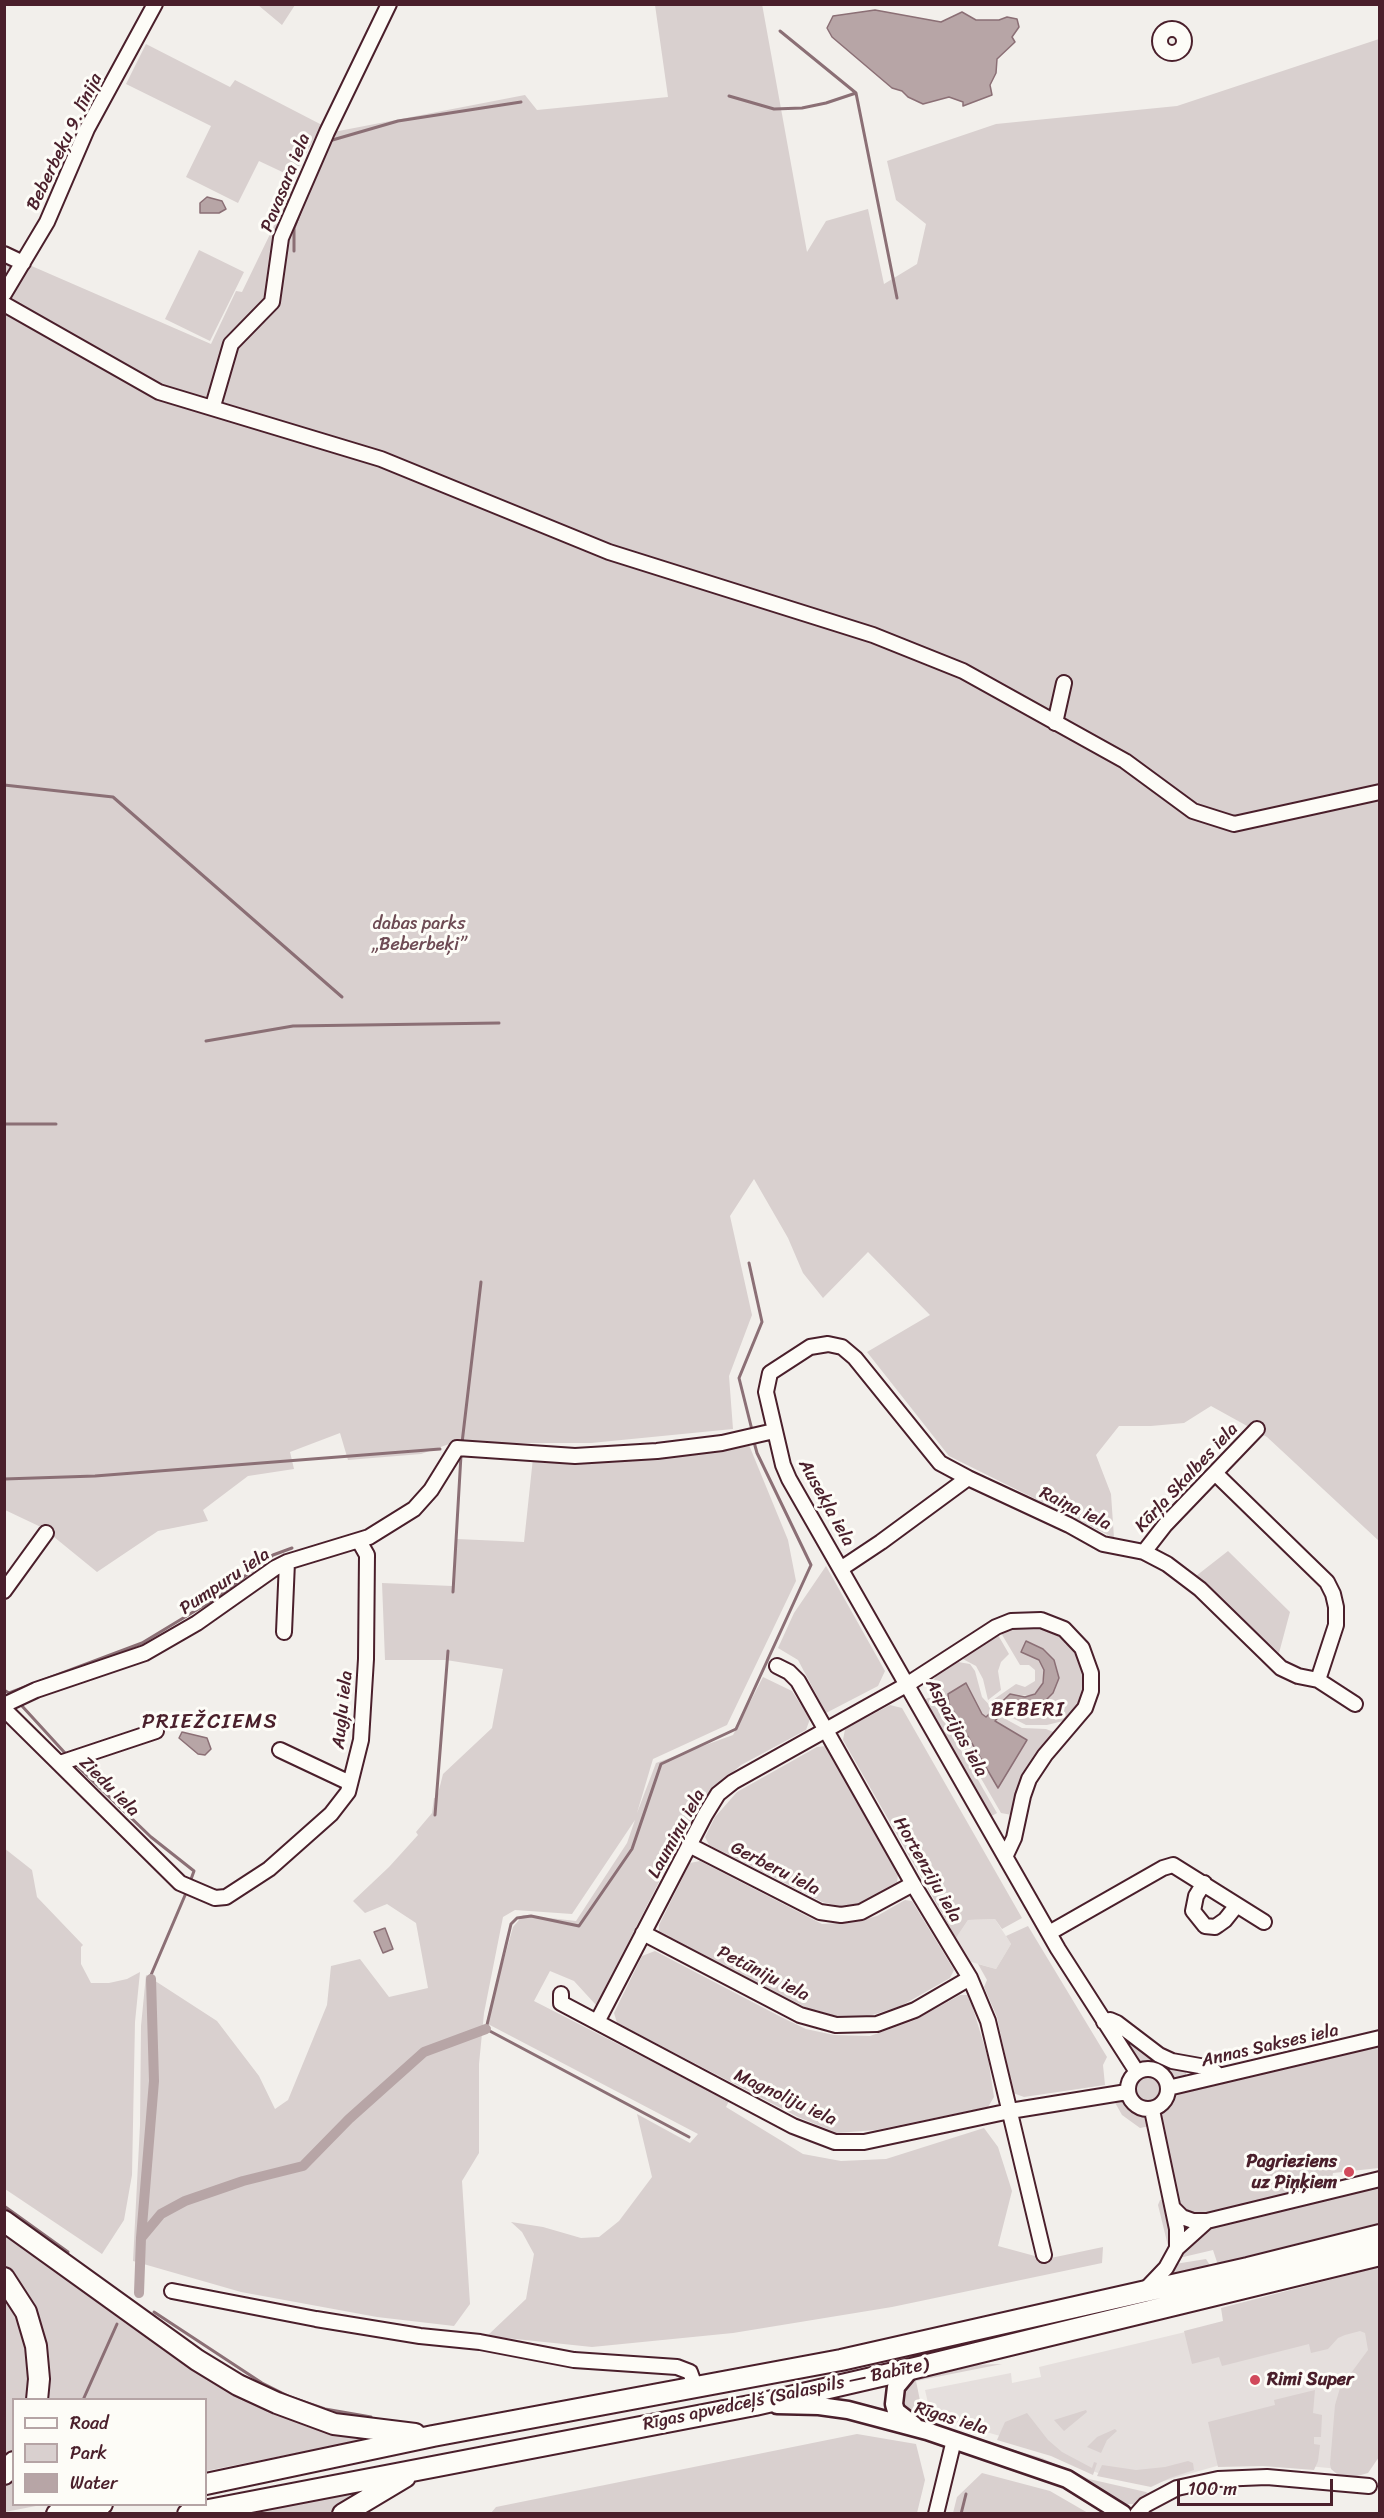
<!DOCTYPE html>
<html>
<head>
<meta charset="utf-8">
<style>
  body { margin:0 }
  #map { position:relative; width:1384px; height:2518px; overflow:hidden; background:#f2efeb; font-family:Sriracha,sans-serif }
  canvas { display:block }
  .frame { position:absolute; inset:0; border:6px solid #4a1f2b; pointer-events:none }
  .legend { position:absolute; left:12px; top:2398px; width:195px; height:108px; box-sizing:border-box; background:#fdfcf7; border:2px solid #b5a4a5; margin:0; padding:8px 10px; list-style:none; font-size:18px; color:#4a1f2b }
  .legend li { display:flex; align-items:center; gap:12px; height:30px }
  .legend b { width:30px; border:2px solid #b5a4a5 }
  .scale { position:absolute; left:1177px; top:2479px; width:156px; height:27px; box-sizing:border-box; border:3px solid #4a1f2b; border-top:0; padding-left:8px; font-size:18px; line-height:21px; white-space:nowrap; color:#4a1f2b; -webkit-text-stroke:4px #fdfcf7; paint-order:stroke }
</style>
</head>
<body>
<div id="map">
<canvas width="1384" height="2518"></canvas>
<div class="frame"></div>
<ul class="legend">
<li><b style="height:8px;background:#fdfcf7"></b>Road</li>
<li><b style="height:16px;background:#d9d0cf"></b>Park</li>
<li><b style="height:16px;background:#b7a5a6"></b>Water</li>
</ul>
<div class="scale">100 m</div>
</div>
<script>
const c = document.querySelector('canvas').getContext('2d');
c.lineJoin = 'round';
function fillPath(path, color) {
  c.fillStyle = color;
  c.fill(path, 'evenodd');
}
function shape(rows) {
  const path = new Path2D();
  for (const r of rows) {
    if (r.length === 3) {
      path.moveTo(r[0] + r[2], r[1]);
      path.arc(r[0], r[1], r[2], 0, 2 * Math.PI);
      continue;
    }
    path.moveTo(r[0], r[1]);
    for (let i = 2; i < r.length; i += 2) path.lineTo(r[i], r[i + 1]);
  }
  return path;
}
function stroke(path, color, width, dash) {
  c.strokeStyle = color;
  c.lineWidth = width;
  c.lineCap = dash ? 'butt' : 'round';
  c.setLineDash(dash || []);
  c.stroke(path);
}
function drawText(font, color, halo, rows, align = 'center') {
  c.font = font + ' Sriracha,sans-serif';
  c.lineWidth = 6;
  c.setLineDash([]);
  c.textBaseline = 'middle';
  c.strokeStyle = halo;
  c.fillStyle = color;
  for (const [text, x, y, turn = 0] of rows) {
    c.save();
    c.translate(x, y);
    c.rotate((+turn || 0) * Math.PI / 180);
    c.textAlign = isNaN(turn) ? turn : align;
    if (halo) c.strokeText(text, 0, 0);
    c.fillText(text, 0, 0);
    c.restore();
  }
}
const built = shape([
  [995,1919,1011,1944,996,1969,968,1961,956,1938,968,1920],
  [1365,2289,1379,2346,1339,2469,1266,2462,1220,2465,1150,2485,1104,2475,1078,2466,1045,2449,931,2416,925,2390,1011,2373,1012,2383,1041,2377,1039,2367]
]);
const green = shape([
  [762,4,807,252,826,221,868,209,884,284,917,264,926,224,896,200,887,161,996,124,1177,106,1379,39,1379,1541,1267,1437,1211,1406,1184,1423,1151,1426,1119,1426,1096,1455,1111,1494,1114,1538,949,1456,867,1352,930,1315,868,1252,823,1298,803,1273,788,1238,754,1179,730,1216,752,1315,729,1376,733,1429,591,1443,452,1443,421,1454,348,1460,340,1433,290,1452,294,1469,248,1476,203,1510,208,1521,158,1531,97,1572,43,1528,5,1510,4,254,211,344,236,291,242,292,318,135,525,95,537,110,668,97,655,5],
  [258,5,295,5,282,25],
  [146,44,230,87,235,80,322,125,293,177,259,161,238,203,186,177,211,126,126,84],
  [199,250,244,272,210,341,165,319],
  [749,1445,788,1540,796,1581,727,1725,653,1759,637,1813,656,1763,733,1735,763,1677,792,1691,810,1719,806,1730,741,1765,720,1783,697,1808,596,2005,574,1981,550,1971,534,2001,729,2101,726,2107,803,2154,841,2161,886,2159,984,2128,998,2147,1012,2191,998,2246,1046,2259,1103,2247,1102,2263,892,2307,733,2333,592,2347,487,2336,526,2299,534,2254,522,2232,511,2222,543,2227,581,2238,599,2237,619,2221,652,2177,637,2114,690,2143,698,2134,486,2023,513,1927,523,1915,576,1921,627,1843,635,1820,572,1914,515,1910,503,1917,484,2013,479,2064,479,2153,462,2181,470,2304,454,2326,377,2317,241,2292,133,2261,140,2125,141,2026,146,1975,217,2021,259,2076,275,2109,288,2100,327,2005,331,1966,360,1959,389,1997,428,1988,416,1923,387,1904,365,1913,353,1901,389,1867,418,1835,416,1832,432,1813,434,1798,437,1798,443,1774,492,1728,503,1669,446,1660,385,1660,382,1583,452,1586,457,1539,524,1542,533,1458,658,1457],
  [1228,1551,1290,1612,1279,1653,1196,1576],
  [826,1566,885,1671,878,1686,826,1713,798,1660,778,1648,794,1613],
  [1024,1626,1032,1626,1056,1633,1068,1643,1079,1658,1084,1676,1083,1691,1075,1711,1063,1721,1047,1725,1026,1725,1003,1713,1011,1704,1025,1708,1059,1678,1026,1642,1021,1652,1039,1660,1044,1670,1042,1687,1031,1696,1010,1694,996,1707,990,1702,1016,1684,1025,1687,1035,1681,1035,1670,1029,1665,1020,1665,1001,1633],
  [998,1635,1009,1654,1001,1662,998,1671,1001,1690,988,1700,983,1679,976,1666,961,1658],
  [958,1662,970,1664,975,1671,982,1697,994,1710,986,1717,949,1704,995,1722,1000,1716,1022,1728,1046,1729,1056,1733,1035,1757,1027,1771,1012,1815,1001,1813,930,1690,936,1675],
  [928,1698,931,1698,997,1813,990,1817,924,1700],
  [890,1705,902,1708,1022,1918,1002,1929,995,1919,968,1920,956,1938,843,1740,845,1729],
  [826,1746,898,1874,897,1883,857,1905,839,1906,822,1902,709,1845,705,1837,715,1817,737,1792,817,1747],
  [4,1848,32,1870,37,1897,83,1945,81,1947,81,1964,91,1983,109,1983,127,1979,140,1972,135,2022,132,2175,124,2220,102,2254,5,2189],
  [700,1861,822,1924,855,1922,877,1916,905,1900,912,1901,954,1970,950,1978,901,2006,866,2017,832,2016,809,2009,659,1933,659,1925,690,1863],
  [1028,1926,1107,2057,1103,2065,1105,2085,1024,2097,1013,2093,997,2017,984,1987,987,1980,978,1964,996,1969,1011,1944,1006,1936],
  [655,1951,781,2017,806,2029,834,2035,870,2036,915,2020,960,1995,969,1995,988,2058,994,2097,988,2107,876,2130,837,2133,798,2117,617,2023,614,2013,642,1956],
  [1133,2040,1135,2045,1153,2059,1186,2068,1186,2079,1176,2081,1161,2067,1147,2062,1141,2063,1136,2061,1126,2046],
  [1379,2043,1379,2168,1333,2173,1332,2178,1313,2187,1197,2216,1187,2213,1180,2207,1160,2115,1176,2094],
  [1147,2089,15],
  [1113,2099,1122,2100,1131,2111,1146,2116,1150,2126,1140,2128,1122,2115],
  [1379,2184,1379,2227,1218,2265,1213,2250,1179,2258,1185,2247,1209,2227],
  [1167,2199,1174,2234,1169,2250,1158,2205,1160,2200],
  [4,2231,274,2411,303,2423,358,2438,357,2441,206,2471,206,2400,45,2399,9,2270,5,2266],
  [1206,2259,1211,2267,1174,2276,1172,2270,1175,2264],
  [1379,2267,1379,2457,1368,2473,1354,2477,1338,2475,1331,2469,1330,2464,1335,2405,1340,2388,1368,2350,1365,2333,1360,2331,1345,2335,1338,2338,1328,2349,1311,2353,1309,2344,1222,2366,1219,2357,1192,2364,1184,2331,1223,2321,1221,2308],
  [5,2291,26,2334,31,2399,14,2400,13,2449,5,2463],
  [1002,2364,916,2381,925,2425,902,2408,900,2394,909,2381,916,2377,969,2365],
  [1315,2390,1313,2413,1322,2415,1321,2437,1314,2437,1314,2444,1320,2445,1318,2461,1314,2470,1263,2466,1218,2467,1208,2422,1275,2405,1274,2400],
  [1086,2410,1087,2412,1064,2431,1054,2420],
  [1027,2413,1048,2440,1062,2452,1092,2468,1094,2462,1097,2463,1093,2475,1051,2456,997,2440,1005,2422],
  [1115,2429,1117,2431,1107,2440,1101,2453,1087,2447,1097,2437],
  [857,2434,916,2444,925,2480,917,2513,491,2513,496,2507],
  [997,2445,1042,2458,1089,2479,1146,2492,1150,2495,1136,2504,1126,2504,1075,2474],
  [1188,2461,1193,2463,1194,2470,1170,2478,1151,2487,1097,2476,1102,2465,1136,2470,1165,2467],
  [982,2473,1050,2491,1088,2513,953,2513,957,2497],
  [13,2474,14,2504,41,2505,5,2512,4,2486],
  [373,2487,338,2513,244,2514]
]);
const water = shape([
  [875,10,941,22,962,12,976,20,999,20,1007,17,1017,19,1019,27,1012,37,1015,42,997,59,996,73,990,85,992,95,963,106,963,102,949,97,923,104,908,97,902,91,892,88,832,37,827,28,833,16,875,10],
  [207,197,222,201,226,209,219,213,200,213,200,203,207,197],
  [1026,1641,1043,1649,1054,1660,1059,1678,1053,1693,1042,1704,1025,1708,1011,1704,995,1721,1027,1740,998,1788,949,1704,948,1694,966,1683,982,1714,986,1717,1010,1694,1025,1697,1035,1694,1043,1683,1044,1670,1039,1660,1021,1652,1026,1641],
  [182,1732,207,1738,211,1749,205,1755,198,1754,179,1738,182,1732],
  [385,1928,393,1949,383,1953,374,1932,385,1928]
]);
const stream = shape([
  [780,31,856,93,897,298],
  [729,96,774,109,802,108,826,103,856,93],
  [329,141,398,121,521,102],
  [294,251,294,228,305,199],
  [4,785,113,797,342,997],
  [206,1041,293,1026,499,1023],
  [4,1124,56,1124],
  [749,1263,762,1322,739,1378,752,1430],
  [462,1443,481,1282],
  [4,1479,95,1476,440,1449],
  [453,1592,461,1455],
  [4,1690,9,1693,142,1643,213,1600,273,1555,292,1548],
  [22,1706,65,1753],
  [74,1763,151,1837,194,1871,190,1882],
  [435,1815,448,1651],
  [151,1979,151,1975,186,1893],
  [689,2137,486,2029,511,1924,517,1918,531,1916,579,1926,632,1849,661,1764,736,1729,811,1565,757,1453,754,1442],
  [4,2206,68,2252],
  [154,2312,262,2383,290,2397,325,2409,371,2417],
  [83,2400,117,2324],
  [961,2514,966,2494]
]);
const canal = shape([
  [141,2238,161,2214,185,2201,243,2181,303,2166,349,2119,424,2052,486,2029],
  [139,2293,141,2238,154,2081,151,1979]
]);
const minor = shape([
  [1172,41,12],
  [4,254,23,263],
  [4,294,47,222,87,129,155,4],
  [4,304,159,392,381,459,609,552,873,635,963,671,1125,761,1193,811,1234,824,1380,792],
  [213,406,231,344,272,302,281,238,327,132,389,4],
  [1055,723,1064,683],
  [1215,1473,1327,1582,1333,1594,1336,1607,1336,1625,1318,1680],
  [968,1478,940,1463,855,1358,842,1347,828,1344,810,1347,770,1373,766,1392,783,1465,789,1479,1058,1949,1137,2072],
  [1144,1552,1165,1525,1257,1429],
  [842,1568,881,1542,968,1478,1069,1525,1103,1544,1144,1552,1167,1564,1200,1589,1281,1668,1298,1676,1318,1680,1355,1704],
  [4,1591,46,1533],
  [284,1632,287,1562],
  [777,1666,789,1672,798,1681,913,1884,970,1978,988,2021,1044,2255],
  [4,1705,36,1690,145,1653,197,1623,275,1568,287,1562,369,1537,414,1509,431,1490,457,1448,575,1456,657,1451,722,1443,774,1431],
  [4,1709,180,1883,215,1898,226,1897,269,1869,331,1814,348,1792,361,1740,366,1659,367,1555,359,1541],
  [280,1750,350,1783],
  [60,1763,156,1731],
  [689,1845,820,1912,841,1915,861,1912,913,1884],
  [1204,1883,1196,1896,1193,1911,1205,1926,1215,1927,1218,1925,1225,1920,1237,1905],
  [643,1933,800,2015,836,2025,877,2024,915,2010,970,1978],
  [1049,1933,1163,1868,1173,1865,1264,1922],
  [561,1994,561,2003,793,2126,835,2142,864,2142,1010,2111,1127,2092],
  [597,2022,705,1815,718,1794,733,1782,908,1684,996,1627,1011,1621,1041,1620,1064,1629,1082,1648,1091,1673,1091,1691,1085,1708,1045,1755,1029,1779,1023,1796,1014,1838,1006,1855],
  [1104,2022,1110,2020,1117,2023,1159,2055,1172,2061,1211,2068,1219,2076],
  [1148,2089,20],
  [1168,2088,1380,2038],
  [1152,2110,1177,2229,1177,2248],
  [1173,2208,1182,2217,1193,2221,1207,2221,1380,2179],
  [1145,2290,1166,2268,1177,2248,1207,2221],
  [172,2291,316,2319,420,2336,480,2342,574,2360,677,2367,690,2372,695,2386],
  [936,2514,954,2440],
  [1137,2514,1145,2505,1177,2488,1218,2479,1267,2477,1369,2486]
]);
const major = shape([
  [911,2369,896,2387,894,2404,896,2411,914,2425],
  [777,2405,819,2406,848,2410,927,2431,1067,2479,1123,2514]
]);
const highway = shape([
  [4,2221,197,2360,238,2385,277,2403,334,2424,415,2434],
  [4,2278,26,2312,36,2346,39,2379,37,2400],
  [4,2474,14,2462],
  [206,2484,433,2436,841,2360,1248,2268,1380,2235],
  [57,2514,102,2504],
  [188,2514,755,2405,911,2369,1380,2255],
  [343,2514,405,2477]
]);
const markers = [
  [1349,2172,6,"#d1495b"],
  [1255,2380,6,"#d1495b"]
];
const streetNames = [
  ["Beberbeķu 9. līnija",65,142,-64],
  ["Pavasara iela",286,183,-68],
  ["Kārļa Skalbes iela",1187,1478,-47],
  ["Ausekļa iela",826,1503,61],
  ["Raiņa iela",1075,1509,26],
  ["Pumpuru iela",225,1582,-34],
  ["Augļu iela",343,1710,-84],
  ["Aspazijas iela",956,1728,61],
  ["Ziedu iela",109,1787,45],
  ["Laumiņu iela",677,1834,-61],
  ["Gerberu iela",775,1869,27],
  ["Hortenziju iela",927,1870,60],
  ["Petūniju iela",763,1974,27],
  ["Annas Sakses iela",1270,2046,-13],
  ["Magnoliju iela",785,2098,25],
  ["Rīgas apvedceļš (Salaspils — Babīte)",786,2395,-12],
  ["Rīgas iela",951,2419,17]
];
const parkNames = [
  ["dabas parks",419,924],
  ["„Beberbeķi”",419,945]
];
const poiNames = [
  ["Pagrieziens",1337,2162],
  ["uz Piņķiem",1337,2183],
  ["Rimi Super",1267,2380,"left"]
];
const neighbourhoodNames = [
  ["BEBERI",1028,1711]
];
const quarterNames = [
  ["PRIEŽCIEMS",210,1723]
];
fillPath(built, '#e5dfdd');
fillPath(green, '#d9d0cf');
fillPath(water, '#b7a5a6');
stroke(water, '#8b6f75', 1.5);
stroke(stream, '#8b6f75', 3);
stroke(canal, '#b7a5a6', 10);
stroke(minor, '#4a1f2b', 18);
stroke(major, '#4a1f2b', 21);
stroke(highway, '#4a1f2b', 24);
stroke(minor, '#fdfcf7', 14);
stroke(major, '#fdfcf7', 16);
stroke(highway, '#fdfcf7', 20);
for (const [x, y, r, color] of markers) {
  const dot = new Path2D();
  dot.arc(x, y, r, 0, 2 * Math.PI);
  c.fillStyle = color;
  c.fill(dot);
  stroke(dot, '#fdfcf7', 2);
}
drawText('18px', '#4a1f2b', '#fdfcf7', streetNames);
drawText('18px', '#6e4b54', '#fdfcf7', parkNames);
drawText('bold 18px', '#4a1f2b', '#fdfcf7', poiNames, 'right');
c.letterSpacing = '1.5px';
drawText('20px', '#4a1f2b', '#fdfcf7', neighbourhoodNames);
c.letterSpacing = '0px';
c.letterSpacing = '1.5px';
drawText('21px', '#4a1f2b', '#fdfcf7', quarterNames);
c.letterSpacing = '0px';
</script>
</body>
</html>
